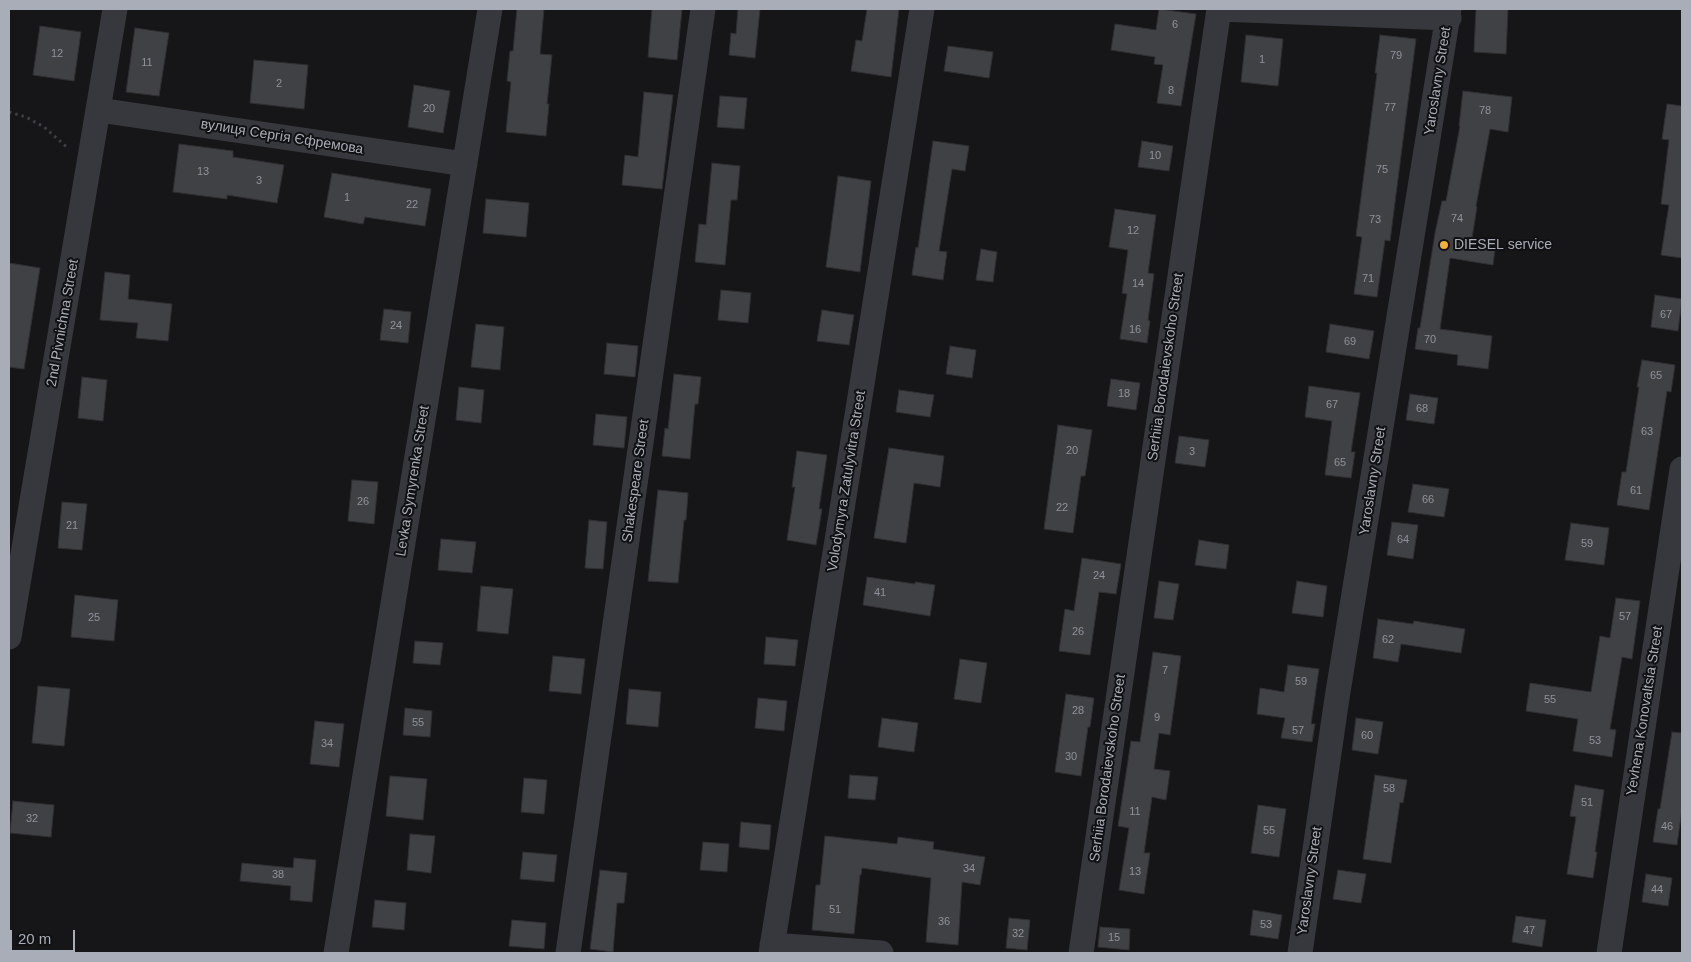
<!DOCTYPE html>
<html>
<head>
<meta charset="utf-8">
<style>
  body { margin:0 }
  #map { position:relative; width:1691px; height:962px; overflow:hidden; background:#161618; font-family:Helvetica,sans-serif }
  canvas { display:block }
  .frame { position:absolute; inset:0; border:10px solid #a8adb8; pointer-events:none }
  .scale { position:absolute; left:10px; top:930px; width:65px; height:22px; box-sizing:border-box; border:2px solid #a8adb8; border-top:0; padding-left:6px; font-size:15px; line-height:18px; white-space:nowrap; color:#a8adb8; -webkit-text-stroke:4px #111113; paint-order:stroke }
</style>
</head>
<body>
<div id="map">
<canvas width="1691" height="962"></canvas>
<div class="frame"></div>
<div class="scale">20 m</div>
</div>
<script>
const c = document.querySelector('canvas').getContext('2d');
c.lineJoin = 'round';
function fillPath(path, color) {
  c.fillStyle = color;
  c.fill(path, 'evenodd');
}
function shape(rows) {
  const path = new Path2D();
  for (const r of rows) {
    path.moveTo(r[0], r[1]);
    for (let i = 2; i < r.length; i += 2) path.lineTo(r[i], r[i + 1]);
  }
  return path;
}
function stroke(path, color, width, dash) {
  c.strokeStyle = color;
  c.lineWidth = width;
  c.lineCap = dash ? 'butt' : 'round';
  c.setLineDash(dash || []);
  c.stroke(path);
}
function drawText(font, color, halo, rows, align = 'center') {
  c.font = font + ' Helvetica,sans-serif';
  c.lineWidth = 4;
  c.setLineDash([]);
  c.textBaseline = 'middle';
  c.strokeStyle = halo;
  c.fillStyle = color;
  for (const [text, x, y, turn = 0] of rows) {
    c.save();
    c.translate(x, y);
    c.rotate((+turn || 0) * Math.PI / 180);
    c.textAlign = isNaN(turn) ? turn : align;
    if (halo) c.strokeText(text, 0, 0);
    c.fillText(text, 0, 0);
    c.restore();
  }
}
const building = shape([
  [517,9,544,9,540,54,552,55,547,104,549,104,546,136,506,132,511,82,507,81,510,51,513,51,517,9],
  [652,9,682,9,677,60,648,57,652,9],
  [738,9,760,9,755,58,729,55,731,33,736,34,738,9],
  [867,9,899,9,891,77,851,71,856,40,862,41,867,9],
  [1159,9,1196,14,1181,106,1157,103,1163,65,1154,64,1155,57,1111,50,1115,24,1156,30,1159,9],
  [1476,9,1508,9,1506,54,1474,52,1476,9],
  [40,26,81,32,74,81,33,75,40,26],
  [135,28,169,33,159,96,126,92,135,28],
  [1246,35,1283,39,1278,86,1241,82,1246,35],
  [1380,35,1416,39,1390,241,1385,240,1377,297,1354,294,1362,237,1356,236,1377,73,1375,73,1380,35],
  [948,46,993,52,989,78,944,71,948,46],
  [254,60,308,65,304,109,250,103,254,60],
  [414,85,450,91,443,133,408,127,414,85],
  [1463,91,1512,97,1508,132,1490,129,1476,206,1477,207,1472,238,1496,242,1493,265,1450,258,1440,329,1492,336,1488,369,1457,365,1458,355,1415,349,1418,328,1420,328,1435,233,1442,201,1446,201,1460,126,1459,126,1463,91],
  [644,92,673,95,662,189,622,185,625,155,638,157,644,92],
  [720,96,747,98,744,129,717,127,720,96],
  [1667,104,1682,106,1682,258,1661,255,1669,205,1661,204,1669,140,1662,139,1667,104],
  [933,141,969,146,965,171,952,169,939,251,947,252,943,280,912,275,916,247,918,248,933,141],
  [1142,141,1173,146,1169,171,1138,167,1142,141],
  [179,144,233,151,233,157,284,165,277,203,227,195,227,199,173,192,179,144],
  [712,163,740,166,737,200,731,200,725,265,695,262,699,224,706,225,712,163],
  [332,173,431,189,425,226,365,217,363,224,324,217,332,173],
  [838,176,871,181,860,272,826,267,838,176],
  [486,199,529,203,526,237,483,233,486,199],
  [1115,209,1156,215,1148,273,1154,274,1148,320,1150,321,1147,343,1120,339,1127,294,1122,293,1128,250,1109,247,1115,209],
  [981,249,997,252,993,282,976,280,981,249],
  [9,263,40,268,24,369,9,367,9,263],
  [105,272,130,275,128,299,172,304,168,341,136,338,138,323,100,320,105,272],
  [721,290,751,293,748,323,718,320,721,290],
  [1655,295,1682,299,1678,331,1651,327,1655,295],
  [384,309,411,312,408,343,380,340,384,309],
  [822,310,854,315,849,345,817,341,822,310],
  [476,324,504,327,500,370,471,367,476,324],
  [1330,324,1374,331,1369,359,1326,352,1330,324],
  [607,343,638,346,635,377,604,374,607,343],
  [950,346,976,350,972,378,946,374,950,346],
  [1642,360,1675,365,1671,392,1667,391,1649,510,1617,505,1622,472,1626,472,1639,387,1637,387,1642,360],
  [674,374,701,377,698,404,695,404,690,459,662,456,665,428,668,429,674,374],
  [82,377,107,380,103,421,78,418,82,377],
  [1111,379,1140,383,1136,410,1107,406,1111,379],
  [1309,386,1360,393,1351,452,1355,452,1351,478,1325,475,1332,421,1305,417,1309,386],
  [459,387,484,390,481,423,456,420,459,387],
  [899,390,934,395,930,417,896,412,899,390],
  [1410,394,1438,398,1434,424,1406,420,1410,394],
  [596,414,627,417,624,448,593,445,596,414],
  [1058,425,1092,430,1085,476,1081,476,1073,533,1044,529,1058,425],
  [1179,436,1209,440,1205,467,1175,463,1179,436],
  [889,448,944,456,940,487,914,483,906,543,874,538,889,448],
  [797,451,827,455,819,509,822,509,816,545,787,540,795,487,792,487,797,451],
  [352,480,378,482,374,524,348,521,352,480],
  [1413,484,1449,489,1444,517,1408,512,1413,484],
  [658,490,688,493,686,520,684,520,678,583,648,581,658,490],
  [62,502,87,504,82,550,58,548,62,502],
  [589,520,607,522,603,569,585,568,589,520],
  [1392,522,1418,525,1413,559,1387,555,1392,522],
  [1571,523,1609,528,1604,565,1565,560,1571,523],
  [441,539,476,542,472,573,438,570,441,539],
  [1199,540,1229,545,1226,569,1195,565,1199,540],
  [1082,558,1121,564,1116,594,1099,592,1090,655,1059,651,1065,609,1074,611,1082,558],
  [867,577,915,584,915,582,935,585,930,616,863,605,867,577],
  [1159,581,1179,584,1173,620,1154,618,1159,581],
  [1297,581,1327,586,1323,617,1292,613,1297,581],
  [481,586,513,589,508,634,477,631,481,586],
  [75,595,118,600,114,641,71,637,75,595],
  [1616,598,1640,601,1632,659,1622,657,1610,729,1616,730,1612,757,1573,751,1578,719,1526,711,1530,683,1591,692,1600,636,1610,638,1616,598],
  [1378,619,1413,624,1414,621,1465,629,1461,653,1401,644,1398,662,1373,658,1378,619],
  [766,637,798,640,795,666,764,664,766,637],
  [415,641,443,643,440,665,413,663,415,641],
  [1153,652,1181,656,1170,735,1159,733,1154,769,1170,771,1166,800,1152,797,1144,853,1150,853,1144,894,1119,890,1129,828,1118,826,1131,741,1140,742,1153,652],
  [553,656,585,659,581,694,549,691,553,656],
  [960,659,987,663,981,703,954,699,960,659],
  [1288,665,1319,669,1311,724,1315,724,1312,742,1281,738,1285,718,1257,714,1260,688,1284,692,1288,665],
  [38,686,70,689,64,746,32,743,38,686],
  [629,689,661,692,658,727,626,724,629,689],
  [1066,694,1094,698,1090,727,1088,727,1081,776,1055,772,1066,694],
  [758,698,787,701,784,731,755,728,758,698],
  [405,708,432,711,430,737,403,735,405,708],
  [882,718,918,723,914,752,878,747,882,718],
  [1356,718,1383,722,1378,754,1352,750,1356,718],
  [315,721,344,724,339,767,310,764,315,721],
  [1672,732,1682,733,1682,809,1677,845,1653,842,1658,809,1660,809,1672,732],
  [850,775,878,777,875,800,848,798,850,775],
  [1375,775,1407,780,1403,803,1400,802,1391,863,1363,859,1375,775],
  [390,776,427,779,423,820,386,816,390,776],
  [524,778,547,780,544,814,521,812,524,778],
  [1575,785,1604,790,1595,852,1597,852,1593,878,1567,874,1576,817,1570,816,1575,785],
  [13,801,54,805,51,837,10,833,13,801],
  [1258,805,1286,809,1279,857,1251,853,1258,805],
  [741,822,771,825,769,850,739,847,741,822],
  [410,834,435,836,431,873,407,870,410,834],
  [825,836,897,844,898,837,934,842,933,849,985,857,980,885,962,882,958,945,926,942,931,878,862,868,861,875,860,875,854,934,812,930,816,885,820,885,825,836],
  [703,842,729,844,727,872,700,870,703,842],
  [523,852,557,855,554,882,520,879,523,852],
  [294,858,316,860,312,902,290,900,291,886,240,881,242,863,293,868,294,858],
  [600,870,627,873,624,903,617,903,613,952,590,949,600,870],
  [1338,870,1366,874,1361,903,1333,899,1338,870],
  [1646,874,1672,878,1668,906,1642,902,1646,874],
  [375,900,406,903,404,930,372,927,375,900],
  [1253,910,1282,915,1278,939,1250,935,1253,910],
  [1516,916,1546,920,1542,947,1512,942,1516,916],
  [1009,918,1030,920,1027,950,1006,948,1009,918],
  [512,920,546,923,544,949,509,946,512,920],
  [1100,927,1130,929,1129,950,1098,947,1100,927]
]);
const path = shape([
  [9,112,26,117,44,127,69,149]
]);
const street = shape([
  [99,110,465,164],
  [9,637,115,9],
  [772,945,881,953],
  [336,953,490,9],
  [568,953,703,9],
  [771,953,922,9],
  [1081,953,1219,9,1449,18],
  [1300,953,1337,698,1449,9],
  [1609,953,1682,469]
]);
const markers = [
  [1444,245,5,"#f2b134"]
];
const numberNames = [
  ["6",1175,25],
  ["12",57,54],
  ["79",1396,56],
  ["1",1262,60],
  ["11",147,63],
  ["2",279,84],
  ["8",1171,91],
  ["77",1390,108],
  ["20",429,109],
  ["78",1485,111],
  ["10",1155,156],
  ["75",1382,170],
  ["13",203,172],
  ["3",259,181],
  ["1",347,198],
  ["22",412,205],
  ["74",1457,219],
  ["73",1375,220],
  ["12",1133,231],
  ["71",1368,279],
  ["14",1138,284],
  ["67",1666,315],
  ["24",396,326],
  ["16",1135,330],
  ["70",1430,340],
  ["69",1350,342],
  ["65",1656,376],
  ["18",1124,394],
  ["67",1332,405],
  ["68",1422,409],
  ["63",1647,432],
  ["20",1072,451],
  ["3",1192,452],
  ["65",1340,463],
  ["61",1636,491],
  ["66",1428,500],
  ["26",363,502],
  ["22",1062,508],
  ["21",72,526],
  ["64",1403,540],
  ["59",1587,544],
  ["24",1099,576],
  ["41",880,593],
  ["57",1625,617],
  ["25",94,618],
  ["26",1078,632],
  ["62",1388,640],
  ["7",1165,671],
  ["59",1301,682],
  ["55",1550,700],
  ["28",1078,711],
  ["9",1157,718],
  ["55",418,723],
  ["57",1298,731],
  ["60",1367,736],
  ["53",1595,741],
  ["34",327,744],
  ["30",1071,757],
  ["58",1389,789],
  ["51",1587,803],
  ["11",1135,812],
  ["32",32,819],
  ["46",1667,827],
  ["55",1269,831],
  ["34",969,869],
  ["13",1135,872],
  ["38",278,875],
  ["44",1657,890],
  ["51",835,910],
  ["36",944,922],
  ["53",1266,925],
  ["47",1529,931],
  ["32",1018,934],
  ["15",1114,938]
];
const streetNames = [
  ["Yaroslavny Street",1438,81,-81],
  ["вулиця Сергія Єфремова",282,137,9],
  ["2nd Pivnichna Street",63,323,-80],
  ["Serhiia Borodaievskoho Street",1166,367,-82],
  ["Levka Symyrenka Street",413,481,-81],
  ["Shakespeare Street",636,481,-82],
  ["Volodymyra Zatulyvitra Street",847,481,-81],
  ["Yaroslavny Street",1373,481,-81],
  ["Yevhena Konovaltsia Street",1645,711,-81],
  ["Serhiia Borodaievskoho Street",1108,768,-82],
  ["Yaroslavny Street",1310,881,-82]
];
const poiNames = [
  ["DIESEL service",1454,245]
];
fillPath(building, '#404145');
stroke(building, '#303034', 1);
stroke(path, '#3d3f44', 3, [2.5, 4]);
stroke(street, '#37383d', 25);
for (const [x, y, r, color] of markers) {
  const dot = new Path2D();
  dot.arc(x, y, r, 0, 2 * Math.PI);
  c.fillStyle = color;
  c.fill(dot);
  stroke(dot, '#111113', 2);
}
drawText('11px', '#8e929b', null, numberNames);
drawText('14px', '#a8adb8', '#111113', streetNames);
drawText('14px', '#a8adb8', '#111113', poiNames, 'left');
</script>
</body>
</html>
